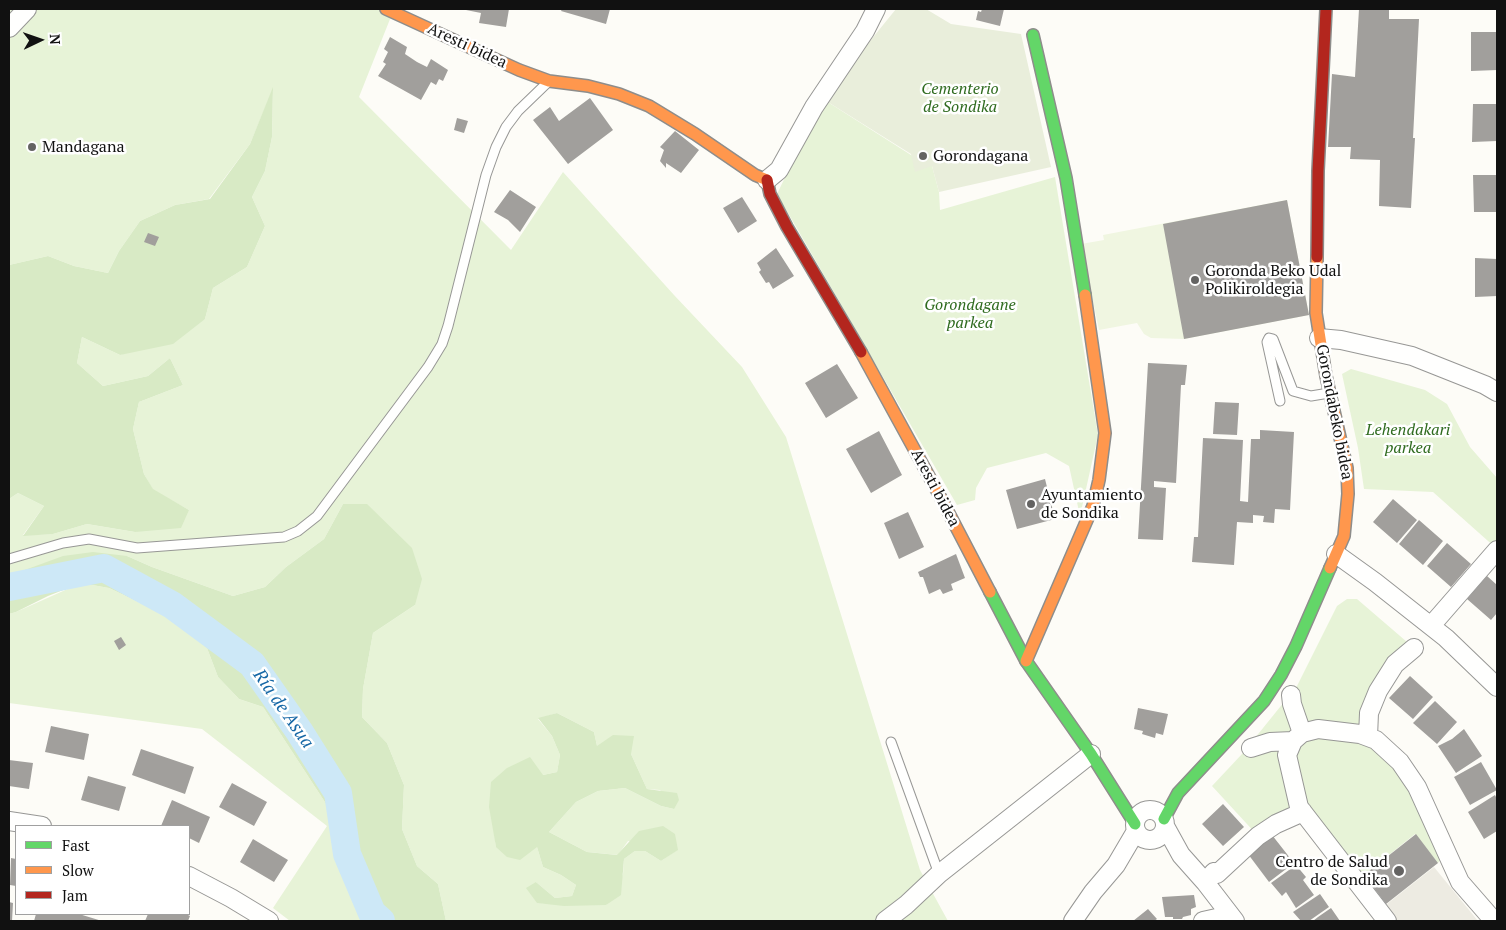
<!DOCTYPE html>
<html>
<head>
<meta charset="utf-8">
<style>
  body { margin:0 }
  #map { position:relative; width:1506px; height:930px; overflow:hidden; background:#fdfcf7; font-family:"PT Serif",serif }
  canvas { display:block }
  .frame { position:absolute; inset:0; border:10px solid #111; pointer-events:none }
  .legend { position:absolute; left:15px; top:825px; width:175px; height:90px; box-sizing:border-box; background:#fff; border:1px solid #a0a0a0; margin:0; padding:6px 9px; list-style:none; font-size:15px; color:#111 }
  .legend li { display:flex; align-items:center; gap:10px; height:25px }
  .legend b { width:25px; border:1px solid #a0a0a0 }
  .north { position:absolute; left:15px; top:15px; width:50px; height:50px; -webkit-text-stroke:4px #fff; paint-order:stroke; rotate:87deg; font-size:14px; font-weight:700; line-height:20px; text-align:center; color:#111 }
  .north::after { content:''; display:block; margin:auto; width:18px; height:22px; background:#111; clip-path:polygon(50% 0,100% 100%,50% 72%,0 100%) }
</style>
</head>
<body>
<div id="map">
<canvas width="1506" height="930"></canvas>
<div class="frame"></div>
<ul class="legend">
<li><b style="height:6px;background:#63d668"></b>Fast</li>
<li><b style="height:6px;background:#ff974d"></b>Slow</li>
<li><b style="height:6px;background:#b3261e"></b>Jam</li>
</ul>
<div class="north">N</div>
</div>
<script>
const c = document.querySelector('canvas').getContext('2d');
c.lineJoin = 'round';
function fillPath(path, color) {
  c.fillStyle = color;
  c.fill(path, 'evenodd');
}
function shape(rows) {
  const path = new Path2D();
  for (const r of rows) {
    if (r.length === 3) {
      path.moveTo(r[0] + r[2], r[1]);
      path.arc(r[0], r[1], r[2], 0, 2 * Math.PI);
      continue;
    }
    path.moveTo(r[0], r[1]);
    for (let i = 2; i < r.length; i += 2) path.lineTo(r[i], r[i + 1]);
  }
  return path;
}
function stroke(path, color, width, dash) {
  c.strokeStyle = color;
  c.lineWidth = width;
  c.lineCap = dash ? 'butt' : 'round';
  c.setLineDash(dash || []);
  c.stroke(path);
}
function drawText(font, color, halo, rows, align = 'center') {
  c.font = font + ' "PT Serif",serif';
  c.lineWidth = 5;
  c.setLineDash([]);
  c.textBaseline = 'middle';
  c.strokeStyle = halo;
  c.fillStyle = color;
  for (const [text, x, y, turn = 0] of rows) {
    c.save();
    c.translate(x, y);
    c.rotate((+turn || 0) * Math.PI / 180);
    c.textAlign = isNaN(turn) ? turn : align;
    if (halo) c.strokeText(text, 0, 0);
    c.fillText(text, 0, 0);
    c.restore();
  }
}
const green = shape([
  [9,9,394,9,359,97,511,250,563,172,674,295,742,367,786,437,920,870,948,921,446,921,438,884,417,866,402,829,404,785,387,743,362,717,363,689,373,633,415,605,343,504,324,539,286,567,265,587,233,596,152,567,127,556,9,574,9,499,18,493,44,506,23,535,53,534,87,524,135,532,189,510,153,490,144,474,133,429,139,402,183,385,170,358,148,376,103,386,77,363,82,337,120,355,205,319,213,288,247,267,265,226,252,197,265,171,272,137,273,89,250,144,209,199,175,205,140,221,119,251,108,273,74,266,48,256,9,265],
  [557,713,594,732,597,746,631,754,647,789,660,790,674,809,661,806,625,788,598,791,576,802,549,832,587,852,618,855,628,841,677,850,661,861,645,851,635,851,624,859,623,874,606,905,537,903,536,882,555,898,572,896,576,885,561,875,543,867,537,847,496,847,494,830,543,775,557,772,560,755,552,736,538,719],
  [823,99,911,155,932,166,939,192,940,210,1055,177,1098,435,1080,516,1069,466,1046,453,987,468,976,488,975,500,957,505,777,194],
  [1351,369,1425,390,1447,404,1470,447,1497,478,1497,549,1433,492,1364,489,1358,448,1342,374],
  [81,583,109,588,176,620,207,648,218,677,239,699,263,707,332,813,337,865,354,900,367,921,290,921,273,908,327,826,202,729,9,703,9,614,16,612],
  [1347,599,1357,599,1414,648,1395,664,1368,736,1400,762,1447,852,1438,863,1415,834,1364,875,1353,877,1299,807,1258,836,1212,786,1242,754,1297,686,1337,606]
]);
const forest = shape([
  [273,87,272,137,265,171,252,197,265,226,247,267,213,288,205,319,173,344,120,355,82,337,77,363,103,386,148,376,170,358,183,385,139,402,133,429,144,474,153,489,189,510,181,528,135,532,87,524,53,534,23,536,44,506,18,493,9,499,9,265,48,256,74,266,108,273,119,251,140,221,175,205,210,199,250,144],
  [343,504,367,504,412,548,422,579,415,605,373,633,363,689,362,717,387,743,404,785,402,829,417,866,438,884,446,921,367,921,354,900,337,865,332,813,263,707,239,699,218,677,207,648,176,620,109,588,81,583,48,596,16,612,9,614,9,574,22,571,63,556,93,552,127,556,152,567,233,596,265,587,286,567,324,539],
  [557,713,594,732,597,746,613,735,634,736,631,754,647,789,677,793,679,800,674,809,661,806,625,788,598,791,576,802,549,832,587,852,617,855,639,831,663,826,675,834,678,850,661,861,645,851,635,851,624,859,621,895,606,905,564,906,537,903,526,888,536,882,555,898,572,896,576,885,561,875,543,867,537,847,520,860,507,857,496,847,489,807,491,782,507,768,530,757,543,775,557,772,560,755,552,736,538,718]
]);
const cemetery = shape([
  [896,9,926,9,951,24,1021,34,1051,167,939,192,932,166,915,172,911,154,823,99]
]);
const pitch = shape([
  [1287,200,1309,315,1184,339,1151,338,1144,334,1137,323,1099,330,1081,244,1104,240,1103,235]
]);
const plaza = shape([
  [1434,867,1478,921,1387,921,1378,911]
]);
const river = shape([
  [9,587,104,568,172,605,252,664,299,731,338,793,347,854,372,913,381,921]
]);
const building = shape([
  [461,9,509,9,506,27,479,23,481,13],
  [562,9,610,9,606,24,561,11],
  [982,9,1004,9,1000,26,976,20,978,11,981,12],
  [1359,9,1389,9,1389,19,1419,19,1413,138,1415,138,1411,208,1379,206,1380,160,1350,159,1351,147,1328,147,1332,74,1355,77],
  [1471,32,1497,32,1497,70,1471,71],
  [390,37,407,47,405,54,417,62,427,67,431,59,448,70,443,81,439,79,436,85,431,82,421,100,378,76,386,64,383,62,388,52,384,49],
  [590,98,613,130,568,164,533,120,550,107,559,121],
  [1473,104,1497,104,1497,141,1472,142],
  [457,118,468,121,464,133,454,130],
  [675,131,699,150,681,173,666,163,666,168,660,161,664,150,660,147],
  [1473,175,1497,175,1497,212,1474,212],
  [510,190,536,207,520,232,508,220,494,212],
  [742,197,757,221,738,233,723,208],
  [1287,200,1309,315,1184,339,1163,224],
  [148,233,159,237,155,246,144,242],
  [776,248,794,276,773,289,769,282,766,283,759,272,761,270,757,263],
  [1475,258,1497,259,1497,296,1475,297],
  [1148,363,1187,365,1185,385,1181,385,1176,483,1154,481,1154,487,1166,488,1163,540,1138,539],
  [837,364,858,398,826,418,805,383],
  [1215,402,1239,403,1237,435,1213,434],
  [1260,430,1294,432,1290,510,1275,509,1274,523,1263,522,1264,516,1253,515,1253,523,1237,522,1234,565,1192,562,1194,537,1198,537,1203,438,1243,440,1240,501,1248,502,1251,439,1260,439],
  [879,431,902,475,871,493,846,449],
  [1045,479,1055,519,1017,529,1006,490],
  [1393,499,1417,520,1397,543,1373,522],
  [908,512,924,547,899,559,884,523],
  [1419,520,1443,541,1423,565,1399,544],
  [1447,543,1471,564,1451,587,1427,566],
  [956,554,965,578,951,584,953,590,943,594,940,589,929,594,923,577,920,577,918,572],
  [1487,576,1497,585,1497,613,1491,620,1467,599],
  [121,637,126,645,119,650,114,641],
  [1410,676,1433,697,1413,719,1389,698],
  [1435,701,1457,722,1437,744,1413,723],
  [1138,708,1168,714,1163,735,1156,733,1155,738,1142,734,1143,731,1134,729],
  [51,726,89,734,84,760,45,752],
  [1464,729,1482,756,1456,773,1438,746,1452,739],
  [141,749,194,767,185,794,132,775],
  [9,760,33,763,29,789,9,786],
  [1481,762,1497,790,1470,805,1454,777],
  [88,776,126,787,119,811,81,800],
  [232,783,267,802,254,826,219,807],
  [1495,795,1497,799,1497,831,1484,839,1468,812],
  [172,800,210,817,199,843,189,838,189,826,161,826],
  [1223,804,1244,827,1223,846,1202,824],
  [1416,834,1438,863,1386,904,1364,875],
  [1272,835,1294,863,1269,882,1248,854],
  [253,839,288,860,274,882,240,862],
  [11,858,16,859,16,886,10,885],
  [1296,865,1306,877,1303,880,1314,895,1296,908,1286,892,1282,896,1271,883],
  [1320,894,1329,907,1309,921,1301,921,1293,912],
  [1194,895,1196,907,1191,909,1191,915,1183,917,1182,919,1173,919,1173,917,1165,917,1162,897],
  [9,902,13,903,12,921,9,921],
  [1331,908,1340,921,1313,921,1318,917],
  [1148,909,1157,919,1154,921,1133,921],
  [36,914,79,914,102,921,34,921],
  [148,914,186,914,190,916,188,921,145,921]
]);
const lane = shape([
  [1280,401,1267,342,1269,338,1273,339,1293,391,1311,396,1329,393],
  [9,559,63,543,89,539,137,548,284,537,298,531,317,516,428,367,442,344,448,326,486,175,496,147,506,127,518,111,547,83],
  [891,742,939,874]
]);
const street = shape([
  [9,28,27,9],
  [767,180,779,170,814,107,865,31,876,9],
  [1319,338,1341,340,1412,356,1485,385,1497,392],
  [1336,554,1375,582,1446,638,1497,687],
  [1436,620,1497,550],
  [1291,695,1292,704,1302,733],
  [1368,737,1369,713,1378,691,1395,664,1414,648],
  [1251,748,1270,742,1293,741],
  [1150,825,15],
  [9,821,42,826],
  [1165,826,1181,855,1205,882,1235,921],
  [189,876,231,898,269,921],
  [1205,882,1214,872,1217,874,1258,836,1276,824,1303,812],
  [885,921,906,905,939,874,1091,754],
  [1073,921,1093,892,1116,865,1136,831],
  [1203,921,1221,917],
  [1387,921,1299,807,1287,755,1293,741,1302,733,1318,729,1360,734,1376,740,1400,762,1417,787,1460,882,1494,921]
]);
const fast = shape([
  [1033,35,1066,178,1085,295],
  [990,592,1026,661,1091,754,1135,824],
  [1164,819,1178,793,1264,701,1281,675,1296,646,1330,568]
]);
const slow = shape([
  [386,9,519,70,549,81,588,86,619,94,649,106,695,134,755,175,767,180],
  [1317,257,1316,313,1326,376,1347,468,1348,494,1344,536,1330,568],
  [861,352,942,500,990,592],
  [1026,661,1093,506,1099,480,1105,433,1085,295]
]);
const jam = shape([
  [767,180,770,194,787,227,861,352],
  [1317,257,1318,171,1326,9]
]);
const markers = [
  [32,147,5,"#646362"],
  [923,156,5,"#646362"],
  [1195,280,5,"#646362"],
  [1031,504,5,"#646362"],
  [1399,871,6,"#646362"]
];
const streetNames = [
  ["Aresti bidea",467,46,25],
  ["Gorondabeko bidea",1334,412,79],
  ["Aresti bidea",935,488,62]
];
const parkNames = [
  ["Cementerio",960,89],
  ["de Sondika",960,107],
  ["Gorondagane",970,305],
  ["parkea",970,323],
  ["Lehendakari",1408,430],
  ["parkea",1408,448]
];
const poiNames = [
  ["Mandagana",42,147],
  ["Gorondagana",933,156],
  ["Goronda Beko Udal",1205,271],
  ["Polikiroldegia",1205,289],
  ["Ayuntamiento",1041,495],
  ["de Sondika",1041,513],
  ["Centro de Salud",1388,862,"right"],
  ["de Sondika",1388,880,"right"]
];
const waterNames = [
  ["Ría de Asua",283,709,55]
];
fillPath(green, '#e7f3d7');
fillPath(forest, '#d8eac5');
fillPath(cemetery, '#e9eedb');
fillPath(pitch, '#f0f6e1');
fillPath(plaza, '#edebe2');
stroke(river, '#cde8f7', 28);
fillPath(building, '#a19f9c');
stroke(lane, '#979795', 11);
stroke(street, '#979795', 20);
stroke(fast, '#8e8d8b', 14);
stroke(slow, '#8e8d8b', 14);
stroke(jam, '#8e8d8b', 14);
stroke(lane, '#fffffe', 9);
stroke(street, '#fffffe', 18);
stroke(fast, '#63d668', 11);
stroke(slow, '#ff974d', 11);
stroke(jam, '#b3261e', 11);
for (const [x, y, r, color] of markers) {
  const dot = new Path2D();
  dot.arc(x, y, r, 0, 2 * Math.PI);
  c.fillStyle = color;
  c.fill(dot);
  stroke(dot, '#fff', 2);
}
drawText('16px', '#111', '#fff', streetNames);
drawText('italic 16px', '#2f6b1f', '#fff', parkNames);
drawText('16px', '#111', '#fff', poiNames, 'left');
drawText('italic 18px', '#1768a6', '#fff', waterNames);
</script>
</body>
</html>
